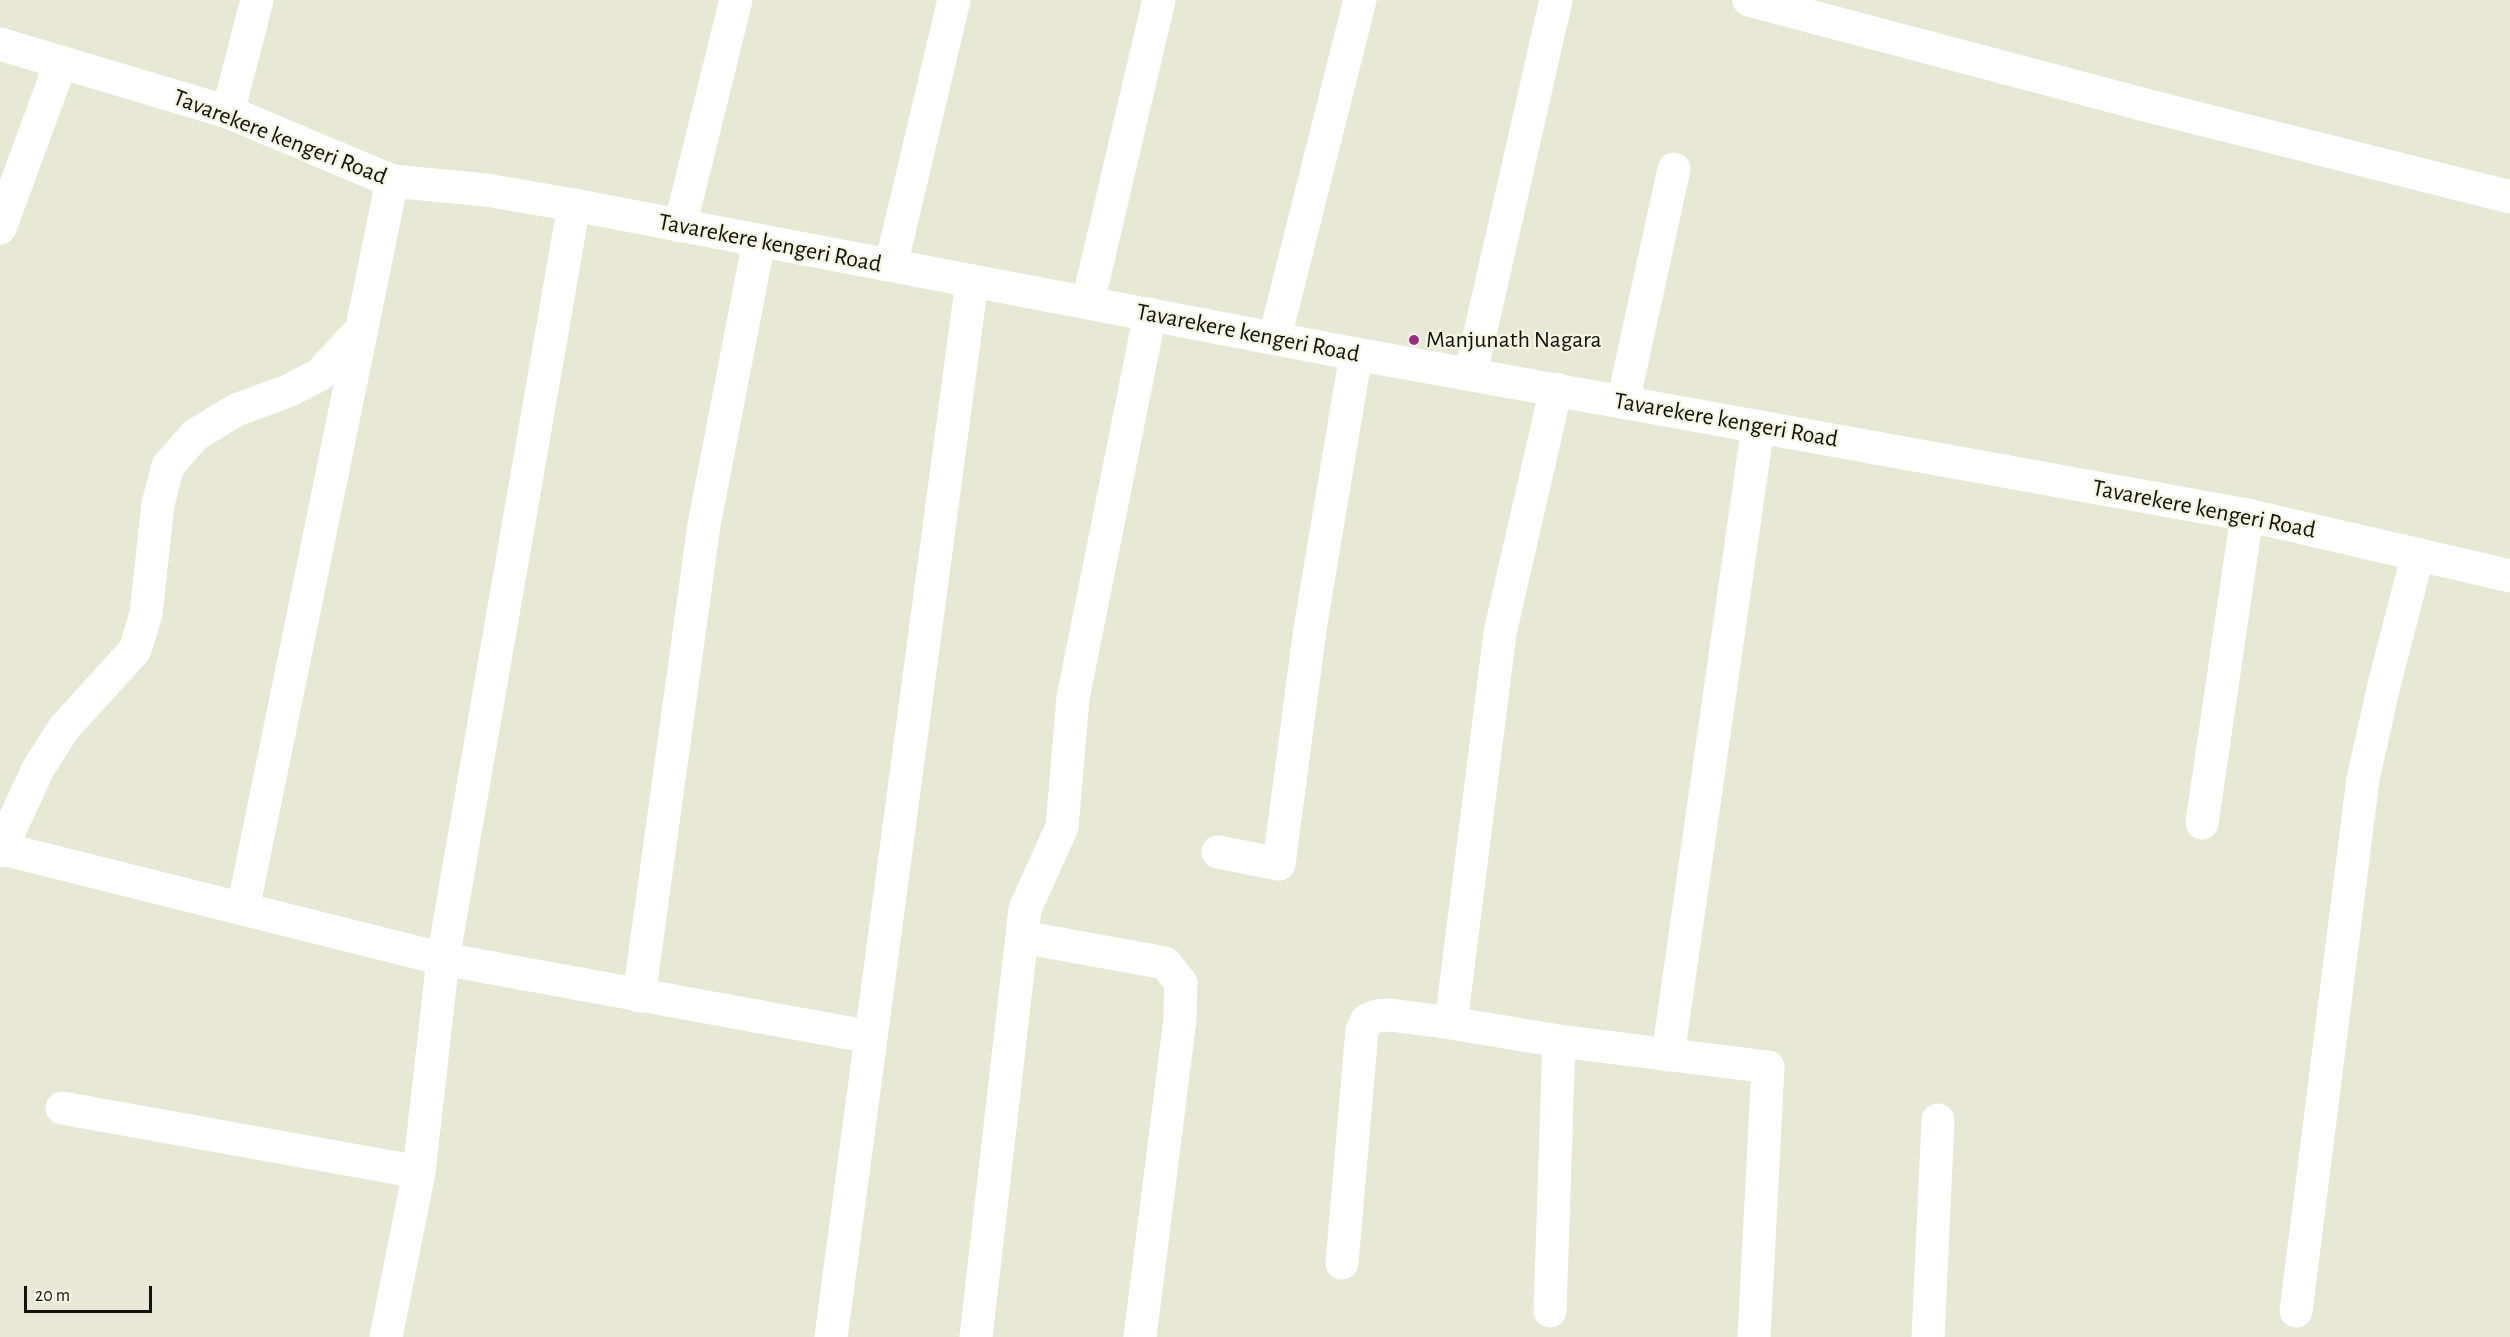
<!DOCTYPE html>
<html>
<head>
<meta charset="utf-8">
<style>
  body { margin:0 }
  #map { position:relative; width:2510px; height:1337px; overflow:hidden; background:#e7e9d5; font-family:"Alegreya Sans",sans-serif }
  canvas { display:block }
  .scale { position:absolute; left:24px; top:1286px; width:128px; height:27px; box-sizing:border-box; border:3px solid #11120b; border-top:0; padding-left:8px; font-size:18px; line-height:21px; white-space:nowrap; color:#11120b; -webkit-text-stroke:4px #f4f6e2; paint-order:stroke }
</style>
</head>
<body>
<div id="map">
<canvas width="2510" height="1337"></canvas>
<div class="scale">20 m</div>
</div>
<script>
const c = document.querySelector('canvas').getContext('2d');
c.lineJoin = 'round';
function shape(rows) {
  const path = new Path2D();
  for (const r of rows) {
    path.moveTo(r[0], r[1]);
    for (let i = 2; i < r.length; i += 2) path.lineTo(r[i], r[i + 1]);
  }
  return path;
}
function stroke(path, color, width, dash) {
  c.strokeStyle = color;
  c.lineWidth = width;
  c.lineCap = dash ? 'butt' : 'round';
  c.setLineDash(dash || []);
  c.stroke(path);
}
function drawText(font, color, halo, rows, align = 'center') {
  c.font = font + ' "Alegreya Sans",sans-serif';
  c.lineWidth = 4.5;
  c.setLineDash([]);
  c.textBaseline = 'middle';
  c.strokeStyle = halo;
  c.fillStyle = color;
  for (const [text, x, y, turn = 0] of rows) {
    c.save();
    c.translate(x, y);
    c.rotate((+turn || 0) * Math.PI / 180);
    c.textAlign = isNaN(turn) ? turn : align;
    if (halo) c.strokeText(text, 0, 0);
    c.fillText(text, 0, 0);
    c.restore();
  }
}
const minor = shape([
  [1749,0,2153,107,2510,197],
  [228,112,257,0],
  [680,226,736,0],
  [0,228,61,62],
  [891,265,954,0],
  [1088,302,1159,0],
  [1275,337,1360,0],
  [1471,373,1556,0],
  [1556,389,1500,633,1451,1023,1559,1041,1768,1067,1754,1337],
  [1623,402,1674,169],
  [2202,823,2247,515],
  [3,849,443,959,871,1037],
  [0,851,38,769,64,728,135,650,146,614,158,504,168,466,195,435,236,410,288,391,319,375,362,329],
  [1218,852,1279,864,1310,629,1356,354],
  [243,909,392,181],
  [1022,937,1165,963,1181,983,1180,1019,1140,1337],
  [639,996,704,525,759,241],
  [1668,1055,1758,426],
  [62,1108,419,1172],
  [1342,1263,1362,1030,1367,1020,1377,1016,1390,1015,1451,1023],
  [1550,1311,1559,1041],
  [2296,1311,2363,779,2384,685,2418,554],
  [386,1337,419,1172,443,959,574,205],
  [831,1337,972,281],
  [976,1337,1025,909,1062,827,1073,698,1150,314],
  [1928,1337,1938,1120]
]);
const major = shape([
  [0,44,228,112,392,181,486,190,574,205,1356,354,2247,515,2510,576]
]);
const markers = [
  [1414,340,6,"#a02b85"]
];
const streetNames = [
  ["Tavarekere kengeri Road",280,137,21],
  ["Tavarekere kengeri Road",770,243,11],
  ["Tavarekere kengeri Road",1248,333,11],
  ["Tavarekere kengeri Road",1726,420,10],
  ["Tavarekere kengeri Road",2204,509,11]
];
const poiNames = [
  ["Manjunath Nagara",1426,340]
];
stroke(minor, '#fff', 33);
stroke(major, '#fff', 33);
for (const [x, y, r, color] of markers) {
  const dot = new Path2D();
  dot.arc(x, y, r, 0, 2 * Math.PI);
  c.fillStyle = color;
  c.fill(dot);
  stroke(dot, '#f4f6e2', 2);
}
drawText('24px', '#11120b', '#f4f6e2', streetNames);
drawText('24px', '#11120b', '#f4f6e2', poiNames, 'left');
</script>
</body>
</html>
